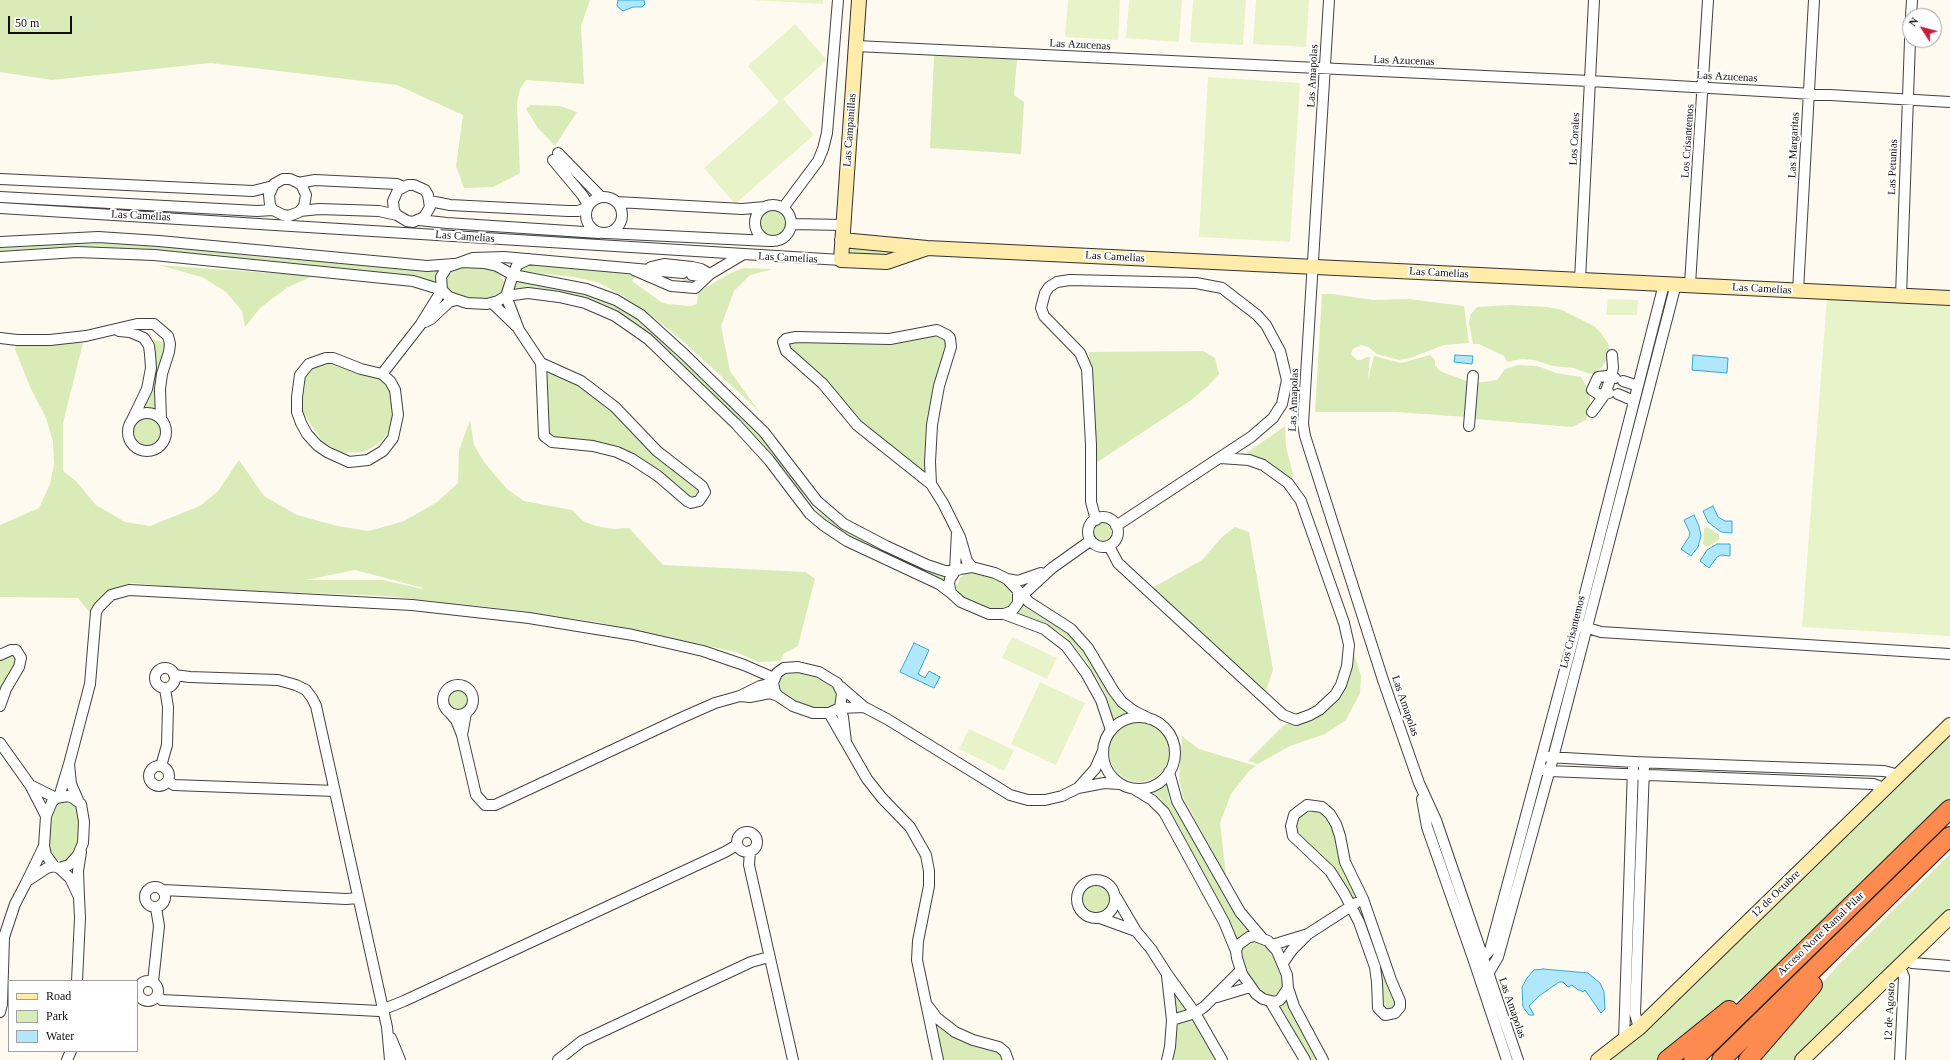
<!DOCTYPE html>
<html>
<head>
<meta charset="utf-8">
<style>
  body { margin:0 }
  #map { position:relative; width:1950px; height:1060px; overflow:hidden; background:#fffaf0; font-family:Georgia,serif }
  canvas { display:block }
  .legend { position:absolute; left:8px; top:980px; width:130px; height:72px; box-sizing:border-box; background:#fff; border:1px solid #9f9f9f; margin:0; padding:5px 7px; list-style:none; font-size:12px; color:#0f0f0f }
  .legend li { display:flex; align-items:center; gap:8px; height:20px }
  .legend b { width:20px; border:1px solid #9f9f9f }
  .north { position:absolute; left:1902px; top:8px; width:40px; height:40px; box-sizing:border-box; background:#fff; border:1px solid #9f9f9f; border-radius:50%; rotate:306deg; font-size:11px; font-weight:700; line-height:16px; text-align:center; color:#0f0f0f }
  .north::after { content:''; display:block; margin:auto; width:14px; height:18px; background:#c81d39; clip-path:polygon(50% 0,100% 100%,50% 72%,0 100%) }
  .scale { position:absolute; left:8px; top:16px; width:64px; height:18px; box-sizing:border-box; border:2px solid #0f0f0f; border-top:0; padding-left:5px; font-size:12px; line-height:14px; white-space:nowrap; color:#0f0f0f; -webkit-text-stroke:3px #fff; paint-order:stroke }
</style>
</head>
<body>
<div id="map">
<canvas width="1950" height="1060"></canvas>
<ul class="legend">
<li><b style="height:5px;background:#ffecab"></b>Road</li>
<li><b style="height:11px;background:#d9ecb7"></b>Park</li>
<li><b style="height:11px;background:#b1e7fa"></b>Water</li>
</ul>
<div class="north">N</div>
<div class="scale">50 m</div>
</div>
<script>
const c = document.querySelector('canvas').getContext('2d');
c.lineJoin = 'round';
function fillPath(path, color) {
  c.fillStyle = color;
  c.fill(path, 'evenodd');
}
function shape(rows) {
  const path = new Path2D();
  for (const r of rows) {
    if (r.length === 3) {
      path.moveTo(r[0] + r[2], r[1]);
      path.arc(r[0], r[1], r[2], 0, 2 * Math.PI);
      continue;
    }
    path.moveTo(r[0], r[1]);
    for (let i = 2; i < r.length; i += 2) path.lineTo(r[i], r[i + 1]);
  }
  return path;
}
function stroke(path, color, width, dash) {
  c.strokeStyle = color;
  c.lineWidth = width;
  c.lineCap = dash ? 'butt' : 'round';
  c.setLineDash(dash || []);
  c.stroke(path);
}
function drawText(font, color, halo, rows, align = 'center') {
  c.font = font + ' Georgia,serif';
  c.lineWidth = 4;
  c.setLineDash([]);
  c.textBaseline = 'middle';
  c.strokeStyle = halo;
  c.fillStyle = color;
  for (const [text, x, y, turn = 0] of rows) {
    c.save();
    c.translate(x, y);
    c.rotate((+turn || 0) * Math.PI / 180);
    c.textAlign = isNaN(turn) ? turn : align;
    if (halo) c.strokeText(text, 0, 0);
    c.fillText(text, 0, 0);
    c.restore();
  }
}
const green = shape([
  [0,0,590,0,581,26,584,84,526,80,520,89,517,103,520,173,493,187,464,188,456,166,463,115,397,85,211,63,52,80,0,72],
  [934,56,1017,59,1014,95,1024,102,1021,154,930,148],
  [530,105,560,106,577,112,555,146,538,128,526,109],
  [773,223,13],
  [128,243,266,257,435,270,438,272,435,283,149,251,0,253,0,248,54,244],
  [849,248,907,249,886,257,849,255,847,252],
  [528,264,632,272,637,274,632,281,661,302,667,304,690,306,697,304,698,292,729,274,743,268,773,269,750,275,734,291,721,326,730,371,758,410,683,341,644,310,620,294,597,282,573,277,519,271,521,266],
  [158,265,313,276,288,287,260,308,245,327,242,311,226,292,202,277],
  [460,265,494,269,503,279,505,285,503,291,495,297,488,300,476,300,449,292,445,283,449,270],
  [516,280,594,294,628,311,669,345,752,425,805,490,804,493,802,495,799,493,618,313,514,291],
  [1322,294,1333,294,1373,300,1409,299,1464,306,1469,343,1444,345,1410,358,1399,360,1377,354,1368,347,1361,345,1353,349,1351,354,1357,360,1361,360,1367,357,1370,357,1368,379,1374,356,1401,363,1430,355,1435,360,1435,365,1440,371,1469,382,1466,417,1396,412,1315,412],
  [1510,305,1548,307,1562,310,1594,326,1601,333,1609,345,1608,357,1602,367,1595,373,1590,374,1573,368,1553,366,1534,360,1522,359,1507,362,1504,356,1479,344,1473,344,1469,322,1471,314,1477,307],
  [932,330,950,338,939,386,931,484,867,434,786,351,786,339,837,339],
  [84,339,63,423,63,471,76,481,96,505,125,522,150,526,200,506,218,491,239,460,264,496,297,515,337,526,369,531,404,521,437,502,458,483,459,450,470,420,474,445,484,462,507,489,524,501,572,510,583,521,596,526,614,529,629,528,663,565,806,572,815,579,798,646,783,654,781,661,758,662,736,652,596,622,507,609,386,596,182,588,133,583,109,590,97,601,90,613,78,598,0,597,0,525,39,508,50,484,54,464,53,442,46,418,30,387,15,349,16,345],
  [355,570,423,588,423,589,382,580,306,580],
  [154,340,160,341,165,344,166,350,158,411,144,407,151,391],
  [1203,351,1215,358,1219,374,1208,386,1190,401,1096,463,1089,352],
  [333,358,383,380,391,391,394,410,393,425,381,442,364,452,342,453,322,441,303,413,301,392,305,374,315,365],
  [1518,365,1537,366,1556,373,1581,377,1590,392,1590,406,1586,420,1572,427,1474,419,1476,383,1497,380,1505,369],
  [552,372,588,390,701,489,698,498,690,498,642,460,553,439,548,433,545,377,548,374],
  [148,432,15],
  [1285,426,1286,447,1293,474,1292,479,1271,464,1249,457,1248,452],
  [814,507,827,517,949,574,946,585,855,541,831,526],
  [1102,532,9],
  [1235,527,1249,532,1273,670,1266,691,1152,588,1202,560,1223,536],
  [1707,527,1719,535,1719,540,1707,547,1703,544,1704,529],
  [980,572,1002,581,1012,590,1016,597,1015,604,1001,611,984,609,961,596,956,587,960,578,967,573],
  [1022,605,1070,635,1132,714,1126,716,1114,723,1107,696,1086,661,1072,643,1061,633,1034,619,1015,614],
  [1351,645,1361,676,1360,693,1346,720,1325,734,1290,746,1258,764,1248,761,1285,724,1293,723,1336,697],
  [12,652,16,657,15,664,0,694,0,658],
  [787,670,816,673,838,689,837,703,826,710,813,709,798,704,788,698,779,688,782,673],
  [458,700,12],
  [1139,752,30],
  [1950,734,1950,798,1769,974,1662,1060,1606,1060],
  [1182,736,1199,749,1256,766,1249,771,1231,794,1220,823,1226,876,1183,797,1179,779],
  [1167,782,1169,799,1239,921,1251,934,1247,933,1237,941,1230,923,1161,799,1151,791],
  [63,801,70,801,75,805,79,811,82,826,77,848,68,859,62,861,54,858,49,848,48,835,49,817,57,804],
  [1309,807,1319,809,1332,821,1358,894,1356,897,1352,898,1330,865,1302,841,1295,830,1296,820],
  [1950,854,1950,908,1793,1060,1753,1060,1844,959],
  [1096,899,15],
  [1360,905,1397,1003,1396,1008,1390,1011,1385,1009,1382,999,1380,968,1358,908],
  [1249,942,1257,942,1267,948,1282,968,1285,984,1280,993,1272,997,1266,996,1255,988,1241,958,1243,947],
  [1173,992,1176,992,1186,1009,1183,1012,1176,1013],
  [1288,999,1318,1060,1311,1060,1284,1012,1277,1005],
  [1192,1018,1196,1022,1218,1060,1170,1060,1175,1028,1180,1020],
  [936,1022,970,1041,1002,1054,1004,1060,941,1060,934,1026]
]);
const pitch = shape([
  [752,0,823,0,823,4],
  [1068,0,1120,0,1118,40,1065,37],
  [1129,0,1182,0,1179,42,1126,38],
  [1193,0,1246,0,1243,45,1190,42],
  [1256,0,1309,0,1306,47,1253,44],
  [795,24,827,60,783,99,814,135,735,204,704,168,779,102,748,66],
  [1208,77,1300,83,1290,242,1199,237],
  [1827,297,1950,302,1950,636,1802,627],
  [1608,299,1638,300,1637,315,1606,315],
  [1012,637,1057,658,1047,679,1002,658],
  [1040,682,1085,703,1056,765,1011,744],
  [969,729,1014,750,1004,771,959,749]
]);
const water = shape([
  [618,0,644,0,645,4,642,7,633,7,623,11,617,6,618,0],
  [1455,355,1473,356,1472,364,1454,362,1455,355],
  [1693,355,1728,358,1727,373,1692,370,1693,355],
  [1713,506,1718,517,1725,521,1732,521,1732,533,1721,532,1708,522,1703,511,1713,506],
  [1694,515,1699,526,1701,536,1698,547,1691,556,1681,549,1689,537,1690,533,1684,520,1694,515],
  [1717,544,1730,544,1730,556,1721,555,1717,557,1709,568,1700,561,1707,550,1717,544],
  [914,643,929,650,918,674,925,678,929,671,940,677,934,688,900,672,914,643],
  [1543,969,1588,973,1600,983,1604,992,1605,1009,1601,1013,1585,990,1583,992,1580,990,1578,990,1572,985,1568,987,1563,982,1559,982,1539,996,1529,1006,1534,1015,1529,1015,1523,1007,1522,987,1527,978,1534,970,1543,969]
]);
const streetTunnel = shape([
  [683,279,692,279]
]);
const street = shape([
  [1329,0,1303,424,1305,436,1383,680,1419,783,1436,820,1518,1060],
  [1911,16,1912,0],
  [856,46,1590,81,1950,102],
  [558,153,600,196],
  [553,160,583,196,588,205],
  [0,179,253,191,273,186],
  [298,183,315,180,397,184,404,187],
  [604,215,18],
  [0,197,257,211,273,210,283,215,289,216,299,212,304,206,306,195,301,184,290,179,283,179,274,184,269,195,270,205,273,210],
  [430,201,450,205,568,211,578,211,586,208],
  [617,202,742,209,765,207],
  [773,223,18],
  [0,208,841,260],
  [783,208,818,161,823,149,827,133,838,0],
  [300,211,319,209,379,211,397,215,407,221,413,222,424,217,430,207,428,195,425,190,414,185,408,185,398,190,393,201,394,211,397,215],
  [419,220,447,223,599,233],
  [792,224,843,225],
  [606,233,769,241],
  [0,242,98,237,159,241,427,266,454,264],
  [0,257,77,252,154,255,413,281,442,290,421,324,382,374],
  [529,259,517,265,513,275,586,289,616,300,641,315,684,354,764,432,817,501,844,524,886,546,927,565,945,571,955,571,957,531],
  [462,262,473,258,504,257,683,273],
  [462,262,484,263,497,266,513,275,506,296,498,301,487,304,467,303,449,297,442,290,441,277,447,267,462,262],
  [634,270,671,286,695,288,710,274,701,269,692,267,664,264,651,267],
  [692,275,702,276,710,274,742,255],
  [1580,280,1594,0],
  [1690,284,1708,0],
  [1798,291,1814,0],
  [1901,296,1910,40],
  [492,303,517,327],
  [425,322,431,319,449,302,456,300],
  [119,331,130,332,144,338,149,346,150,354,151,368,147,389,131,422],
  [0,338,17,340,50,340,86,336,137,324,154,324,168,336,170,344,169,352,162,374,160,389,161,419],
  [326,358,333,358,361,369,382,374,390,381,395,390,398,415,393,438,383,451,368,460,349,462,327,452,317,445,307,434,301,423,297,412,297,397,300,375,309,364,326,358],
  [541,363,581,381,615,407,657,451,702,486,705,492,699,501,691,503,687,501,658,476,632,459,617,452,593,446,552,442,544,436,541,363,519,330,506,296,528,293,559,297,585,303,615,316,648,339,736,424,769,460,810,514,823,525,847,541,939,584,951,593],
  [1623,381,1638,386],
  [1609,393,1600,395,1592,390,1598,377,1607,376,1615,378],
  [1618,394,1634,401],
  [1592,412,1605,394,1611,377,1613,368,1612,355],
  [147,432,19],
  [1469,426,1473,376],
  [931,484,930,462,932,425,939,386,951,347,950,338,947,335,937,330,890,339,796,337,786,339,783,342,786,351,823,384,857,425,931,484,943,503,960,537,967,561,972,567],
  [1103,532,15],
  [1096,520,1091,502,1091,445,1087,369,1080,353,1044,316,1041,308,1045,293,1049,287,1057,282,1070,280,1196,283,1222,288,1257,315,1266,325,1280,351,1287,380,1282,404,1273,418,1251,437,1116,526],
  [1109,546,1118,563,1145,588,1283,715,1296,720,1310,715,1319,710,1335,695,1341,685,1347,666,1349,645,1344,623,1301,501,1288,483,1263,465,1249,460,1220,458],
  [1007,579,1018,581,1041,573],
  [1018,592,1018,603,1012,611,1004,614,989,614,961,602,951,593,949,584,950,579,955,571,960,569,972,567,995,573,1007,579,1029,602,1071,629,1088,648,1113,690,1122,702,1134,711,1150,719],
  [1018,601,1027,591,1052,568,1090,541],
  [1004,614,1044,629,1066,646,1086,673,1101,700,1111,730],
  [1581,626,1601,632,1950,654],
  [0,655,11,650,16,650,21,658,19,667,6,689,0,706],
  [798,667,819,672,837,683,842,693,840,708,829,713,813,713,793,706,778,696,775,692,773,683,777,673,784,668,798,667],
  [165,678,10],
  [174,675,190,677,278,680,296,685,306,690,312,698,316,706,387,1027,390,1060],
  [773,683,760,686,740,696,750,697,770,693,778,696],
  [458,700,15],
  [841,687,864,707,887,719,1010,795,1028,800,1045,800,1062,796,1078,788],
  [450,713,456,720,462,735,466,713],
  [829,713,867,779,882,798,910,827,926,855,929,871,929,886,918,941,917,960,938,1060],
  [1139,753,36],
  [462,735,476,795,485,805,495,805,681,718,715,703,740,696],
  [846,742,843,717,840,708,864,707],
  [0,743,30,785],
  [1103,751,1095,769,1078,788,1104,783,1120,784],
  [1548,757,1634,762,1884,771,1899,775],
  [69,764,90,684,96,612,99,607,111,595,129,590,412,605,529,618,633,635,703,651,744,665,774,678],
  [161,766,167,745,168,707,165,689],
  [159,776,10],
  [1543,769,1549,771,1873,784,1884,788],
  [1169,772,1177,801,1240,912,1262,938],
  [168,781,174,785,335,791],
  [1134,789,1152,800,1164,812,1224,922,1236,951],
  [59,797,69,764,71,784,78,800],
  [1422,799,1427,827,1474,961,1507,1060],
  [1307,805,1322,807,1330,814,1336,824,1340,836,1345,862,1363,899,1391,980,1400,1001,1400,1007,1395,1013,1385,1015,1378,1008,1377,982,1375,967,1359,922,1344,893,1330,871,1293,836,1291,826,1294,815,1307,805],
  [46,816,30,785,56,798,68,796,73,798,81,804,84,822,83,843,78,855,69,865,59,868,54,866,46,855,44,846,46,816,52,802,56,798],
  [747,842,10],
  [44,846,27,881,47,868,54,866],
  [750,851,749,865,793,1060],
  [59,868,70,878,79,897,78,871,81,852],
  [1096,899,19],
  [155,897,10],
  [163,890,346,899,358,898],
  [1100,918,1136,931,1116,897],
  [1136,931,1151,949,1167,974,1195,1013,1222,1060],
  [1308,934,1356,903],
  [1272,945,1308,934,1292,950,1283,963],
  [1906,960,1912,963,1950,966],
  [1474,961,1483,958,1490,950,1577,625,1664,284],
  [1897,969,1902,972,1904,977,1900,1060],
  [1167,976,1172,1020,1170,1047,1167,1060],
  [1480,978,1488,974,1498,957,1553,758,1676,284],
  [77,981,80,918,79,897],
  [148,991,10],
  [153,982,159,926,156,908],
  [1288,988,1280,1000,1275,1002,1263,999,1256,994,1242,974,1237,958,1236,951,1238,945,1249,937,1255,936,1268,941,1277,951,1287,975,1288,988,1294,1006,1323,1060],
  [157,996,162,1000,379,1011,404,1001,725,852,737,845],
  [1217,997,1250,987],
  [1270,1001,1305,1060],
  [928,1006,937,1018,955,1032,973,1040,999,1047,1005,1052,1008,1060],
  [0,1012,2,1004,4,937,15,904,27,881],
  [1172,1020,1195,1013,1204,1007,1241,970],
  [1639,1028,1635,1014,1644,768],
  [391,1038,400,1060],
  [1624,1040,1633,768],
  [67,1060,71,1051],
  [558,1060,582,1041,751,962,769,957]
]);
const secondary = shape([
  [859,0,841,260,887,262,925,249],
  [842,240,927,248,1950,298],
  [1598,1060,1639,1028,1950,725],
  [1802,1060,1950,917]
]);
const highway = shape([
  [1667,1060,1729,1010],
  [1693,1060,1950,809],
  [1721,1060,1950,836],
  [1748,1060,1813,985]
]);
const streetNames = [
  ["Las Azucenas",1080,45,3],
  ["Las Azucenas",1404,61,2],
  ["Las Amapolas",1313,76,-87],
  ["Las Azucenas",1727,77,3],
  ["Las Campanillas",850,130,-86],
  ["Los Corales",1575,139,-87],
  ["Los Crisantemos",1688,141,-86],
  ["Las Margaritas",1794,145,-87],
  ["Las Petunias",1893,167,-88],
  ["Las Camelias",141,216,3],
  ["Las Camelias",465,237,4],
  ["Las Camelias",1115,257,3],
  ["Las Camelias",788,258,3],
  ["Las Camelias",1439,273,3],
  ["Las Camelias",1762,289,3],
  ["Las Amapolas",1294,400,-88],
  ["Los Crisantemos",1573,632,-76],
  ["Las Amapolas",1405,706,71],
  ["12 de Octubre",1776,894,-44],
  ["Acceso Norte Ramal Pilar",1821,934,-44],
  ["Las Amapolas",1512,1008,71],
  ["12 de Agosto",1890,1012,-87]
];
fillPath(green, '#d9ecb7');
fillPath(pitch, '#e9f3c9');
fillPath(water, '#b1e7fa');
stroke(water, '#33a8d6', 1);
stroke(streetTunnel, '#dbd7ce', 10, [10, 5]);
stroke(street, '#424242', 12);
stroke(secondary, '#313131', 16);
stroke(highway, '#202020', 20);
stroke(street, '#fff', 10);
stroke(secondary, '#ffecab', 14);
stroke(highway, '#fd8b50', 18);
drawText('11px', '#0f0f0f', '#fff', streetNames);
</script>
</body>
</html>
